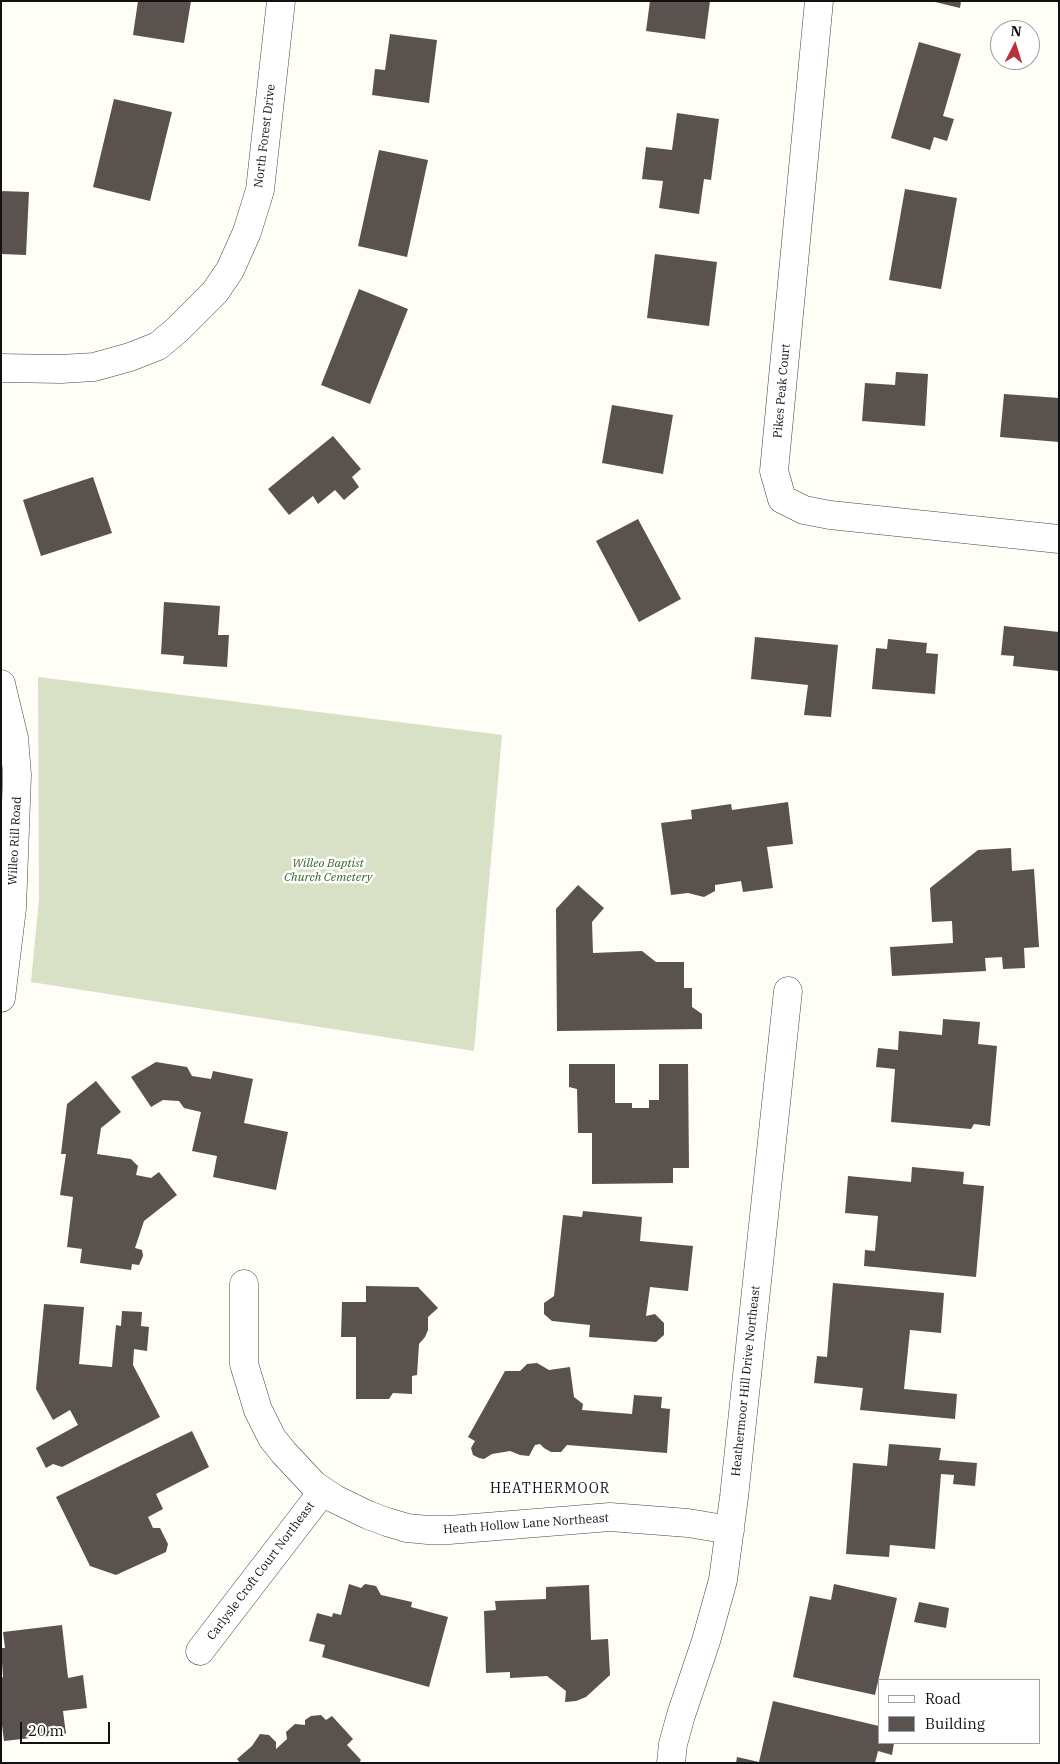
<!DOCTYPE html>
<html>
<head>
<meta charset="utf-8">
<style>
  body { margin:0 }
  #map { position:relative; width:1060px; height:1764px; overflow:hidden; background:#fefdf6; font-family:"IBM Plex Serif",serif }
  canvas { display:block }
  .frame { position:absolute; inset:0; border:2px solid #111; pointer-events:none }
  .legend { position:absolute; left:878px; top:1679px; width:162px; height:65px; box-sizing:border-box; background:#fff; border:1px solid #a0a0a0; margin:0; padding:6px 9px; list-style:none; font-size:15px; color:#111 }
  .legend li { display:flex; align-items:center; gap:10px; height:25px }
  .legend b { width:25px; border:1px solid #a0a0a0 }
  .north { position:absolute; left:990px; top:20px; width:50px; height:50px; box-sizing:border-box; background:#fff; border:1px solid #a0a0a0; border-radius:50%; rotate:5deg; font-size:14px; font-weight:700; line-height:20px; text-align:center; color:#111 }
  .north::after { content:''; display:block; margin:auto; width:18px; height:22px; background:#ba3037; clip-path:polygon(50% 0,100% 100%,50% 72%,0 100%) }
  .scale { position:absolute; left:20px; top:1722px; width:90px; height:22px; box-sizing:border-box; border:2px solid #111; border-top:0; padding-left:6px; font-size:15px; line-height:18px; white-space:nowrap; color:#111; -webkit-text-stroke:4px #fff; paint-order:stroke }
</style>
</head>
<body>
<div id="map">
<canvas width="1060" height="1764"></canvas>
<div class="frame"></div>
<ul class="legend">
<li><b style="height:6px;background:#fff"></b>Road</li>
<li><b style="height:14px;background:#59524e"></b>Building</li>
</ul>
<div class="north">N</div>
<div class="scale">20 m</div>
</div>
<script>
const c = document.querySelector('canvas').getContext('2d');
c.lineJoin = 'round';
function fillPath(path, color) {
  c.fillStyle = color;
  c.fill(path, 'evenodd');
}
function shape(rows) {
  const path = new Path2D();
  for (const r of rows) {
    path.moveTo(r[0], r[1]);
    for (let i = 2; i < r.length; i += 2) path.lineTo(r[i], r[i + 1]);
  }
  return path;
}
function stroke(path, color, width, dash) {
  c.strokeStyle = color;
  c.lineWidth = width;
  c.lineCap = dash ? 'butt' : 'round';
  c.setLineDash(dash || []);
  c.stroke(path);
}
function drawText(font, color, halo, rows, align = 'center') {
  c.font = font + ' "IBM Plex Serif",serif';
  c.lineWidth = 5;
  c.setLineDash([]);
  c.textBaseline = 'middle';
  c.strokeStyle = halo;
  c.fillStyle = color;
  for (const [text, x, y, turn = 0] of rows) {
    c.save();
    c.translate(x, y);
    c.rotate((+turn || 0) * Math.PI / 180);
    c.textAlign = isNaN(turn) ? turn : align;
    if (halo) c.strokeText(text, 0, 0);
    c.fillText(text, 0, 0);
    c.restore();
  }
}
const cemetery = shape([
  [38,677,502,735,474,1051,31,982,39,899]
]);
const building = shape([
  [138,1,191,1,184,43,133,35],
  [650,1,710,1,705,39,646,31],
  [931,1,961,1,960,8],
  [390,34,437,40,429,103,372,95,375,69,385,70],
  [919,42,961,54,943,116,954,119,947,141,934,137,930,150,891,138],
  [114,99,172,112,150,201,93,187],
  [677,113,719,119,711,180,704,179,699,214,659,208,663,181,642,179,646,147,672,150],
  [379,150,428,160,407,257,358,246],
  [905,189,957,198,941,289,889,280],
  [1,191,29,192,26,255,1,254],
  [655,254,717,262,709,326,647,318],
  [359,289,408,309,370,404,321,385],
  [896,372,928,374,925,426,862,421,865,383,895,385],
  [1004,394,1059,398,1059,442,1000,437],
  [612,405,673,415,663,474,602,463],
  [333,436,361,469,352,477,359,487,344,500,335,490,318,504,313,496,289,515,268,489],
  [93,477,112,533,41,556,23,500],
  [638,519,681,599,639,622,596,541],
  [164,602,220,606,218,635,229,635,227,667,183,664,184,656,161,654],
  [1004,626,1059,632,1059,671,1013,666,1014,656,1001,655],
  [755,637,838,645,831,717,804,715,808,685,751,679],
  [888,639,927,643,926,653,938,654,935,694,872,689,876,648,887,649],
  [788,802,793,844,767,847,773,888,743,892,741,881,715,885,715,891,704,897,688,893,671,895,661,823,692,819,691,810,731,804,732,810],
  [1011,848,1012,871,1034,869,1039,947,1024,948,1025,968,1003,969,1002,957,985,958,986,971,892,976,890,947,953,943,952,921,932,922,930,888,978,850],
  [578,885,604,908,592,922,593,953,642,951,656,962,684,962,684,988,692,988,692,1007,702,1014,702,1029,557,1031,556,909],
  [943,1019,980,1022,978,1044,997,1046,990,1126,974,1124,971,1129,891,1122,895,1069,876,1067,878,1048,898,1050,899,1031,942,1035],
  [156,1062,187,1067,192,1076,211,1079,213,1071,253,1079,244,1123,288,1132,276,1190,213,1177,217,1156,192,1151,201,1112,184,1108,179,1101,163,1100,151,1107,131,1077],
  [569,1064,615,1064,615,1103,632,1103,632,1108,649,1108,649,1100,659,1100,659,1064,688,1064,689,1168,673,1168,673,1183,592,1184,592,1133,578,1133,577,1089,569,1087],
  [96,1081,121,1112,101,1128,97,1154,131,1159,138,1166,136,1175,151,1178,159,1172,177,1195,144,1221,135,1248,142,1250,143,1256,139,1265,132,1264,131,1270,80,1263,82,1249,67,1247,73,1197,60,1195,66,1154,61,1154,67,1104],
  [912,1167,964,1172,963,1184,984,1186,976,1277,864,1266,865,1250,875,1251,878,1216,845,1213,848,1176,911,1182],
  [583,1211,642,1217,640,1241,693,1246,688,1291,650,1287,646,1316,655,1314,664,1323,664,1335,656,1342,589,1337,590,1325,552,1321,544,1314,544,1303,554,1296,563,1215,582,1217],
  [833,1283,944,1293,941,1333,910,1330,904,1389,957,1394,955,1419,860,1410,863,1388,814,1383,817,1356,827,1357],
  [366,1286,418,1287,438,1308,428,1317,428,1330,425,1337,419,1344,417,1375,412,1376,412,1394,393,1393,389,1399,356,1399,356,1337,341,1337,342,1302,366,1302],
  [44,1304,84,1307,79,1364,112,1367,116,1325,121,1326,122,1311,142,1312,141,1326,149,1327,147,1351,134,1349,133,1365,160,1417,62,1467,53,1464,46,1468,36,1448,78,1425,70,1410,53,1420,36,1389],
  [537,1363,549,1370,570,1367,574,1397,583,1404,582,1410,632,1414,634,1395,662,1397,661,1408,670,1409,667,1453,567,1445,561,1452,551,1452,544,1448,540,1444,535,1445,529,1456,520,1455,510,1451,492,1454,484,1459,479,1458,473,1455,471,1448,475,1441,468,1437,505,1371,520,1371,527,1364],
  [192,1431,209,1467,156,1494,163,1509,148,1517,153,1528,160,1528,168,1544,166,1552,116,1575,90,1566,56,1497],
  [889,1444,941,1448,939,1460,977,1463,975,1486,953,1484,954,1475,941,1474,935,1549,890,1545,889,1557,846,1554,853,1463,887,1466],
  [349,1584,361,1588,365,1584,376,1586,381,1595,412,1602,411,1607,448,1617,429,1687,322,1657,325,1645,309,1641,317,1613,332,1617,333,1613,341,1615],
  [834,1584,897,1598,875,1695,793,1677,810,1596,831,1600],
  [589,1585,591,1640,608,1639,610,1675,586,1697,576,1701,565,1702,566,1691,547,1676,510,1678,510,1672,486,1673,484,1611,496,1610,495,1601,546,1599,546,1587],
  [919,1602,949,1608,946,1628,914,1622],
  [62,1625,68,1678,83,1675,87,1708,63,1711,66,1734,4,1741,1,1717,1,1678,3,1677,1,1648,5,1648,3,1632],
  [773,1701,879,1726,879,1743,894,1743,892,1755,878,1751,875,1763,736,1763,737,1757,759,1762],
  [321,1715,326,1720,332,1716,353,1739,347,1745,361,1760,359,1763,240,1763,237,1759,252,1746,260,1734,269,1735,276,1742,276,1749,287,1739,286,1732,295,1724,305,1725,305,1720,311,1716]
]);
const minor = shape([
  [819,1,774,471,782,499,804,510,830,515,1059,539],
  [1,368,61,369,94,367,130,357,158,346,177,330,215,292,230,270,247,232,260,190,281,1],
  [1,684,14,738,17,775,12,908,1,998],
  [244,1284,244,1364,258,1410,272,1438,284,1453,314,1485,335,1499,368,1515,387,1522,407,1528,428,1530,449,1530,610,1517,688,1523,730,1530],
  [200,1651,323,1491],
  [671,1763,673,1744,681,1715,706,1641,723,1580,734,1497,788,991]
]);
const streetNames = [
  ["North Forest Drive",265,136,-83],
  ["Pikes Peak Court",782,391,-85],
  ["Willeo Rill Road",15,841,-87],
  ["Heathermoor Hill Drive Northeast",746,1381,-84],
  ["Heath Hollow Lane Northeast",526,1524,-4],
  ["Carlysle Croft Court Northeast",261,1571,-53]
];
const parkNames = [
  ["Willeo Baptist",328,864],
  ["Church Cemetery",328,878]
];
const neighbourhoodNames = [
  ["HEATHERMOOR",550,1489]
];
fillPath(cemetery, '#d8e1c6');
fillPath(building, '#59524e');
stroke(minor, '#444', 29);
stroke(minor, '#fff', 28);
drawText('12px', '#111', '#fff', streetNames);
drawText('italic 12px', '#326624', '#fff', parkNames);
c.letterSpacing = '1px';
drawText('14px', '#111', '#fff', neighbourhoodNames);
c.letterSpacing = '0px';
</script>
</body>
</html>
